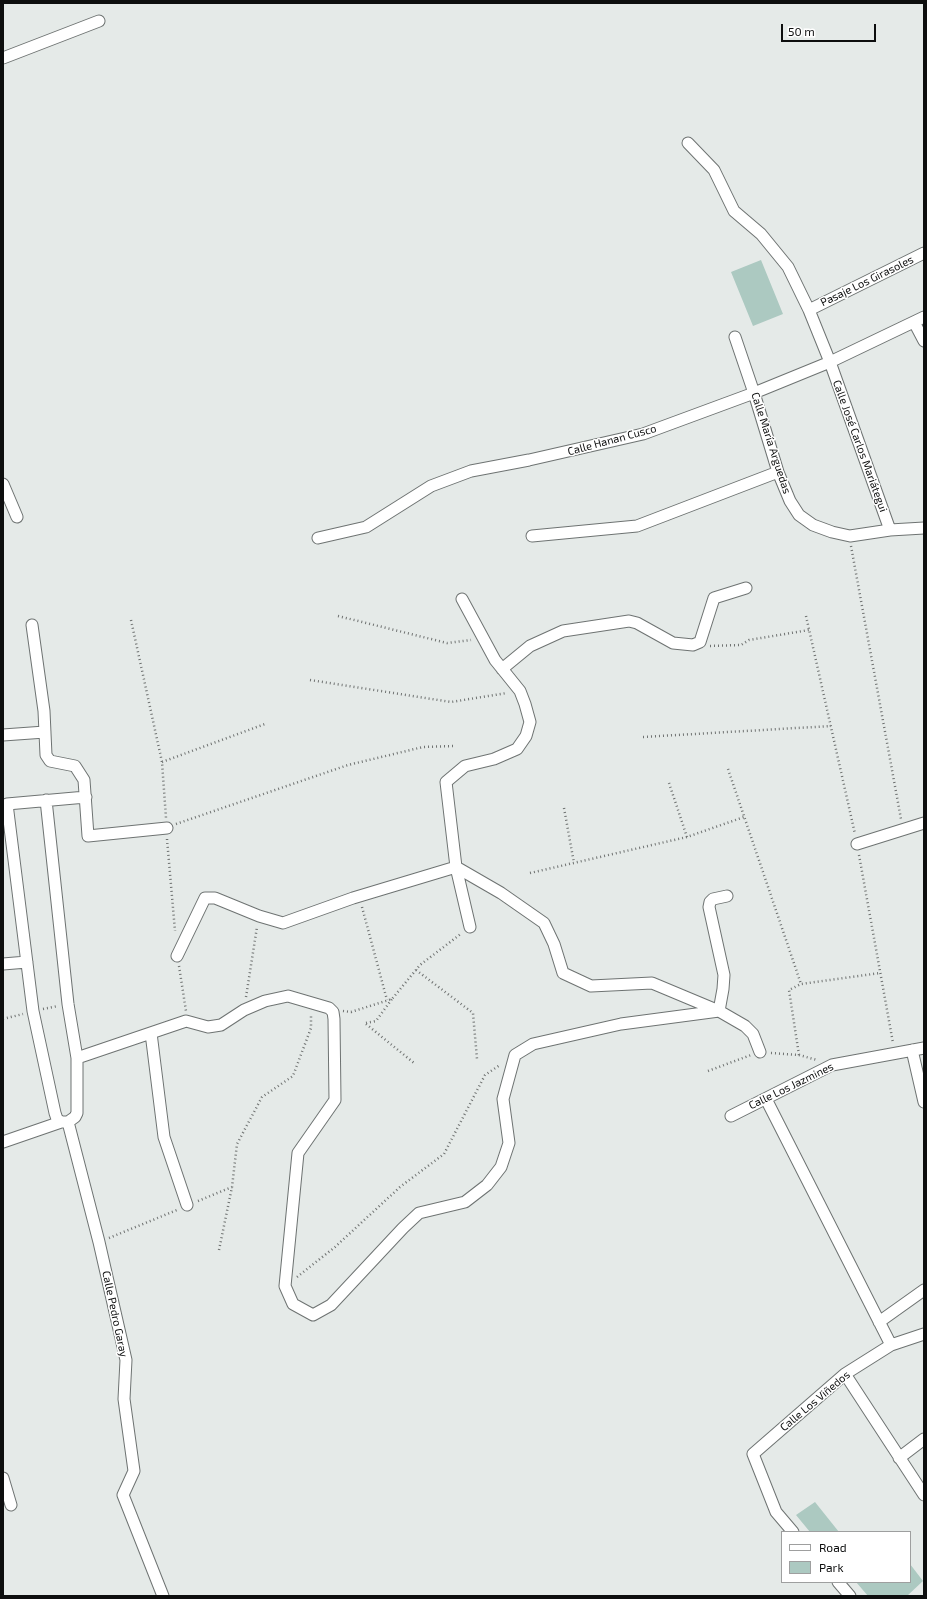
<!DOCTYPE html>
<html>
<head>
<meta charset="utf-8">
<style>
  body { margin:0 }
  #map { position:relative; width:927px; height:1599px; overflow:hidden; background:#e5eae8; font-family:"Exo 2",sans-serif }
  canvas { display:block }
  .frame { position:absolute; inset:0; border:4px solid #0d0e0e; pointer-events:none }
  .legend { position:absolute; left:781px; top:1531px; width:130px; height:52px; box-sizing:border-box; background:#fff; border:1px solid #9e9f9f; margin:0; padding:5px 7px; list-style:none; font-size:12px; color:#0d0e0e }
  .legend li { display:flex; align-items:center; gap:8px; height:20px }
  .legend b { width:20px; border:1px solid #9e9f9f }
  .scale { position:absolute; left:781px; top:24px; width:95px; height:18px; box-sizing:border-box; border:2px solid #0d0e0e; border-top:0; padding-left:5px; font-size:12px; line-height:14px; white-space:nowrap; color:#0d0e0e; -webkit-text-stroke:3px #fff; paint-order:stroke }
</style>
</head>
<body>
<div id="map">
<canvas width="927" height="1599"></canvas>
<div class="frame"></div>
<ul class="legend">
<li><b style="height:5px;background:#fff"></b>Road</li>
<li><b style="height:11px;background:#acc9c1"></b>Park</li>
</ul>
<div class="scale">50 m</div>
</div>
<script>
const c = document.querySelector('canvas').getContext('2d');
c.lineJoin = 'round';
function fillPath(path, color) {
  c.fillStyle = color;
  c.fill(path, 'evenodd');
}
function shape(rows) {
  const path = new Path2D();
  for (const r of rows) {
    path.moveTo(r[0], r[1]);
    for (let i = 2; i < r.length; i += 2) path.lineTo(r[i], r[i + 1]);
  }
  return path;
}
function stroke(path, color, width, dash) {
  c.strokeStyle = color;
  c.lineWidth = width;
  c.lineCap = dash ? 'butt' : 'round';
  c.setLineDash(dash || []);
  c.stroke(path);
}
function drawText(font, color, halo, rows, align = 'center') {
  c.font = font + ' "Exo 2",sans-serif';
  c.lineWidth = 3;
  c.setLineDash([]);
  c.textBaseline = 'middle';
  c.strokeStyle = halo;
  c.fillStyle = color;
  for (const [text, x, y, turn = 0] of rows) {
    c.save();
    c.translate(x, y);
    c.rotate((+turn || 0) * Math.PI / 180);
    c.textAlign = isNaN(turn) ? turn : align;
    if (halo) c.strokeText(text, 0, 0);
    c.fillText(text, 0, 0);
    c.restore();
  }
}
const green = shape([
  [761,260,783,314,753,326,731,272],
  [815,1502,839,1532,810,1532,796,1515],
  [910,1564,923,1581,907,1596,868,1596,856,1582,910,1582]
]);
const path = shape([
  [851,546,901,819],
  [338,616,447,643,471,640],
  [806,616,855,834],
  [131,620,162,762,166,818],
  [710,646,741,645,749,640,809,630],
  [310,680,451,702,507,693],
  [643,737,831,726],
  [162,762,265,724],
  [728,769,801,984],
  [669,783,687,837],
  [564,808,574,863],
  [176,824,348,765,423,747,455,746],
  [167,839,175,931],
  [859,855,893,1043],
  [530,873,687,837,744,817],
  [362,907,387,1000],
  [179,966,186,1011],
  [416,970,473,1013,477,1059],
  [246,997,257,927],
  [43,1009,58,1006],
  [343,1011,351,1012,392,999,420,965,462,933],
  [3,1019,23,1014],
  [366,1023,376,1021,392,999],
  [366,1024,414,1063],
  [771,1053,799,1055,817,1060],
  [799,1055,789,990,801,984,880,973],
  [708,1071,751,1055],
  [198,1201,232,1187],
  [109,1238,177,1210],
  [219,1250,232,1187,237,1144,262,1097,293,1076,311,1028,311,1015],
  [297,1277,335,1247,400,1187,444,1154,485,1075,500,1065]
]);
const minor = shape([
  [3,58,99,21],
  [688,143,714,170,734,211,761,234,788,267,809,310,830,362,890,530],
  [809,310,924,253],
  [914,322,924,341],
  [735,337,754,393,778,472,790,501,799,515,813,525,832,532,850,536,890,530,924,528],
  [3,484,17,517],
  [532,536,637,526,778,472],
  [318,538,366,527,431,486,471,471,529,460,643,434,754,393,830,362,924,317],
  [462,599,495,660,520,691,525,704,530,722,526,736,517,749,494,759,465,766,446,782,456,867,501,893,544,923,554,944,563,973,591,986,652,983,719,1011,723,989,724,975,709,907,710,902,713,899,727,896],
  [32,625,44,711,46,755,50,761,75,766,84,780,88,836,167,828],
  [502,669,530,646,563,631,629,621,637,623,673,643,693,645,700,642,714,598,746,588],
  [3,735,45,732],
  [857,844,924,823],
  [177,956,205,898,215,898,259,916,283,923,353,898,456,867,470,927],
  [3,964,27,962],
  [151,1033,164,1137,187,1205],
  [912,1050,924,1102],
  [77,1058,186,1021,208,1027,221,1025,244,1010,265,1001,288,996,329,1008,333,1012,334,1019,335,1100,298,1153,285,1286,293,1304,313,1315,331,1305,403,1228,419,1213,465,1202,487,1185,501,1167,509,1143,503,1099,515,1055,533,1044,621,1024,719,1011,745,1026,753,1034,760,1052],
  [766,1099,891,1345],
  [731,1116,832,1065,924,1048],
  [61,1122,57,1119,55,1113,33,1011,7,804,86,797],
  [68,1122,99,1242,126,1360,124,1399,134,1471,123,1495,163,1596],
  [3,1142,61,1122,68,1122,75,1117,77,1113,77,1058,68,1004,46,800],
  [879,1322,924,1290],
  [845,1374,924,1495],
  [899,1458,924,1439],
  [3,1478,11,1505],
  [793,1532,776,1512,753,1454,845,1374,891,1345,924,1334],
  [838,1582,850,1596]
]);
const streetNames = [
  ["Pasaje Los Girasoles",867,281,-26],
  ["Calle Hanan Cusco",612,440,-15],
  ["Calle María Arguedas",771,443,72],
  ["Calle José Carlos Mariátegui",860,446,70],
  ["Calle Los Jazmines",791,1086,-26],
  ["Calle Pedro Garay",115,1314,78],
  ["Calle Los Viñedos",815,1401,-40]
];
fillPath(green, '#acc9c1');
stroke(minor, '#6e7372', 13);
stroke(path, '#6f7271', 2.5, [1, 3]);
stroke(minor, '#fff', 11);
drawText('11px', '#0d0e0e', '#fff', streetNames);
</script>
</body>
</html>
